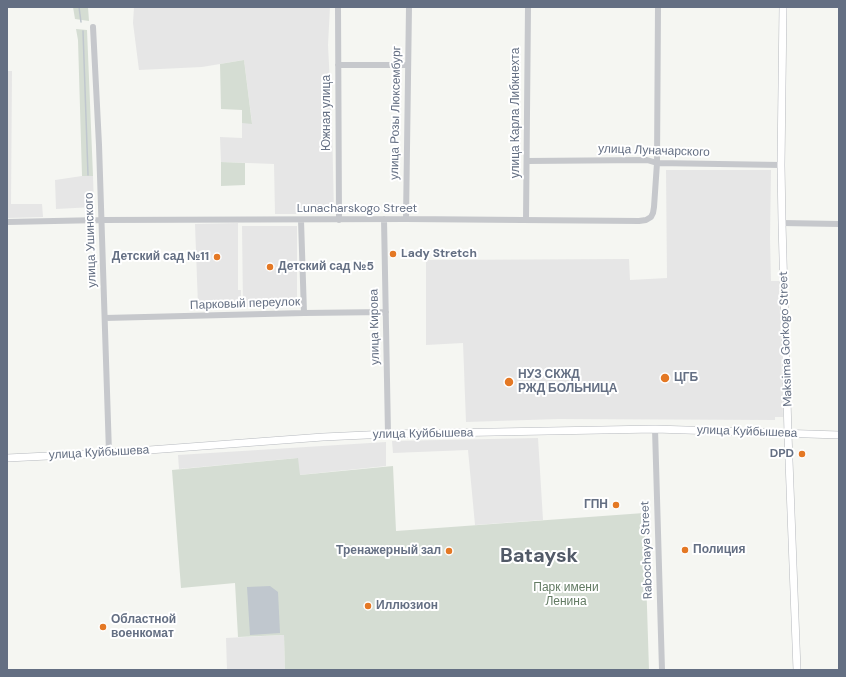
<!DOCTYPE html>
<html>
<head>
<meta charset="utf-8">
<style>
  body { margin:0 }
  #map { position:relative; width:846px; height:677px; overflow:hidden; background:#f5f6f2; font-family:"DM Sans",sans-serif }
  canvas { display:block }
  .frame { position:absolute; inset:0; border:8px solid #646f83; pointer-events:none }
</style>
</head>
<body>
<div id="map">
<canvas width="846" height="677"></canvas>
<div class="frame"></div>
</div>
<script>
const c = document.querySelector('canvas').getContext('2d');
c.lineJoin = 'round';
function fillPath(path, color) {
  c.fillStyle = color;
  c.fill(path, 'evenodd');
}
function shape(rows) {
  const path = new Path2D();
  for (const r of rows) {
    path.moveTo(r[0], r[1]);
    for (let i = 2; i < r.length; i += 2) path.lineTo(r[i], r[i + 1]);
  }
  return path;
}
function stroke(path, color, width, dash) {
  c.strokeStyle = color;
  c.lineWidth = width;
  c.lineCap = dash ? 'butt' : 'round';
  c.setLineDash(dash || []);
  c.stroke(path);
}
function drawText(font, color, halo, rows, align = 'center') {
  c.font = font + ' "DM Sans",sans-serif';
  c.lineWidth = 4;
  c.setLineDash([]);
  c.textBaseline = 'middle';
  c.strokeStyle = halo;
  c.fillStyle = color;
  for (const [text, x, y, turn = 0] of rows) {
    c.save();
    c.translate(x, y);
    c.rotate((+turn || 0) * Math.PI / 180);
    c.textAlign = isNaN(turn) ? turn : align;
    if (halo) c.strokeText(text, 0, 0);
    c.fillText(text, 0, 0);
    c.restore();
  }
}
const built = shape([
  [134,7,330,7,328,45,332,124,334,214,275,214,274,164,221,162,220,137,242,138,242,123,252,123,244,60,202,67,139,70,133,23],
  [7,71,12,71,11,204,42,204,43,217,7,218],
  [666,170,771,170,770,238,771,281,779,281,783,417,775,417,775,420,558,419,466,422,463,343,426,345,426,260,629,259,630,280,667,278],
  [82,176,93,176,94,207,56,209,55,180],
  [238,223,238,290,241,290,241,304,198,306,195,224],
  [242,226,297,226,297,307,243,307],
  [538,438,543,520,475,525,468,450,393,453,392,441],
  [386,442,386,466,299,475,297,458,179,469,178,455],
  [284,635,285,670,227,670,226,638]
]);
const green = shape([
  [73,7,88,7,89,21,75,19],
  [76,29,87,30,93,176,82,176,78,40],
  [244,60,252,124,242,123,242,110,221,109,220,64],
  [221,162,245,163,245,185,221,186],
  [298,458,300,475,393,466,396,531,644,513,649,670,285,670,284,635,238,637,235,583,181,588,172,470]
]);
const water = shape([
  [270,586,278,592,280,633,250,635,247,587]
]);
const stream = shape([
  [79,7,81,22],
  [83,31,88,175]
]);
const minor = shape([
  [338,7,339,220],
  [93,27,99,145,109,453],
  [338,65,408,65],
  [527,161,647,160,657,163,781,165],
  [384,219,388,434],
  [406,219,409,7],
  [301,220,304,313],
  [526,220,528,7],
  [7,222,101,220,406,219,639,221,646,220,651,217,653,213,654,207,657,163,658,7],
  [782,223,839,224],
  [105,318,304,313,386,312],
  [655,429,662,670]
]);
const major = shape([
  [783,7,781,165,782,223,788,434,797,670],
  [7,458,109,453,323,437,388,434,655,429,839,435]
]);
const markers = [
  [393,254,4,"#e47824"],
  [217,257,4,"#e47824"],
  [270,267,4,"#e47824"],
  [665,378,5,"#e47824"],
  [509,382,5,"#e47824"],
  [802,454,4,"#e47824"],
  [616,505,4,"#e47824"],
  [685,550,4,"#e47824"],
  [449,551,4,"#e47824"],
  [368,606,4,"#e47824"],
  [103,627,4,"#e47824"]
];
const streetNames = [
  ["Южная улица",327,113,-90],
  ["улица Розы Люксембург",396,113,-89],
  ["улица Карла Либкнехта",516,113,-90],
  ["улица Луначарского",654,151,2],
  ["Lunacharskogo Street",357,209],
  ["улица Ушинского",91,240,-92],
  ["Парковый переулок",245,304,-2],
  ["улица Кирова",375,327,-91],
  ["Maksima Gorkogo Street",786,339,-92],
  ["улица Куйбышева",747,432,2],
  ["улица Куйбышева",423,434,-1],
  ["улица Куйбышева",99,453,-3],
  ["Rabochaya Street",647,550,-92]
];
const poiNames = [
  ["Lady Stretch",401,254],
  ["Детский сад №11",209,257,"right"],
  ["Детский сад №5",278,267],
  ["НУЗ СКЖД",518,375],
  ["РЖД БОЛЬНИЦА",518,389],
  ["ЦГБ",674,378],
  ["DPD",794,454,"right"],
  ["ГПН",608,505,"right"],
  ["Полиция",693,550],
  ["Тренажерный зал",441,551,"right"],
  ["Иллюзион",376,606],
  ["Областной",111,620],
  ["военкомат",111,634]
];
const parkNames = [
  ["Парк имени",566,588],
  ["Ленина",566,602]
];
const townNames = [
  ["Bataysk",539,557]
];
fillPath(built, '#e6e6e6');
fillPath(green, '#d5ddd3');
fillPath(water, '#c0c7ce');
stroke(stream, '#c0c7ce', 1.5);
stroke(major, '#b6b9be', 8);
stroke(minor, '#c6c8cc', 6);
stroke(major, '#fff', 7);
for (const [x, y, r, color] of markers) {
  const dot = new Path2D();
  dot.arc(x, y, r, 0, 2 * Math.PI);
  c.fillStyle = color;
  c.fill(dot);
  stroke(dot, '#fff', 1.5);
}
drawText('12px', '#646f83', '#fff', streetNames);
drawText('bold 12px', '#646f83', '#fff', poiNames, 'left');
drawText('12px', '#637b63', '#fff', parkNames);
drawText('bold 20px', '#525a68', '#fff', townNames);
</script>
</body>
</html>
